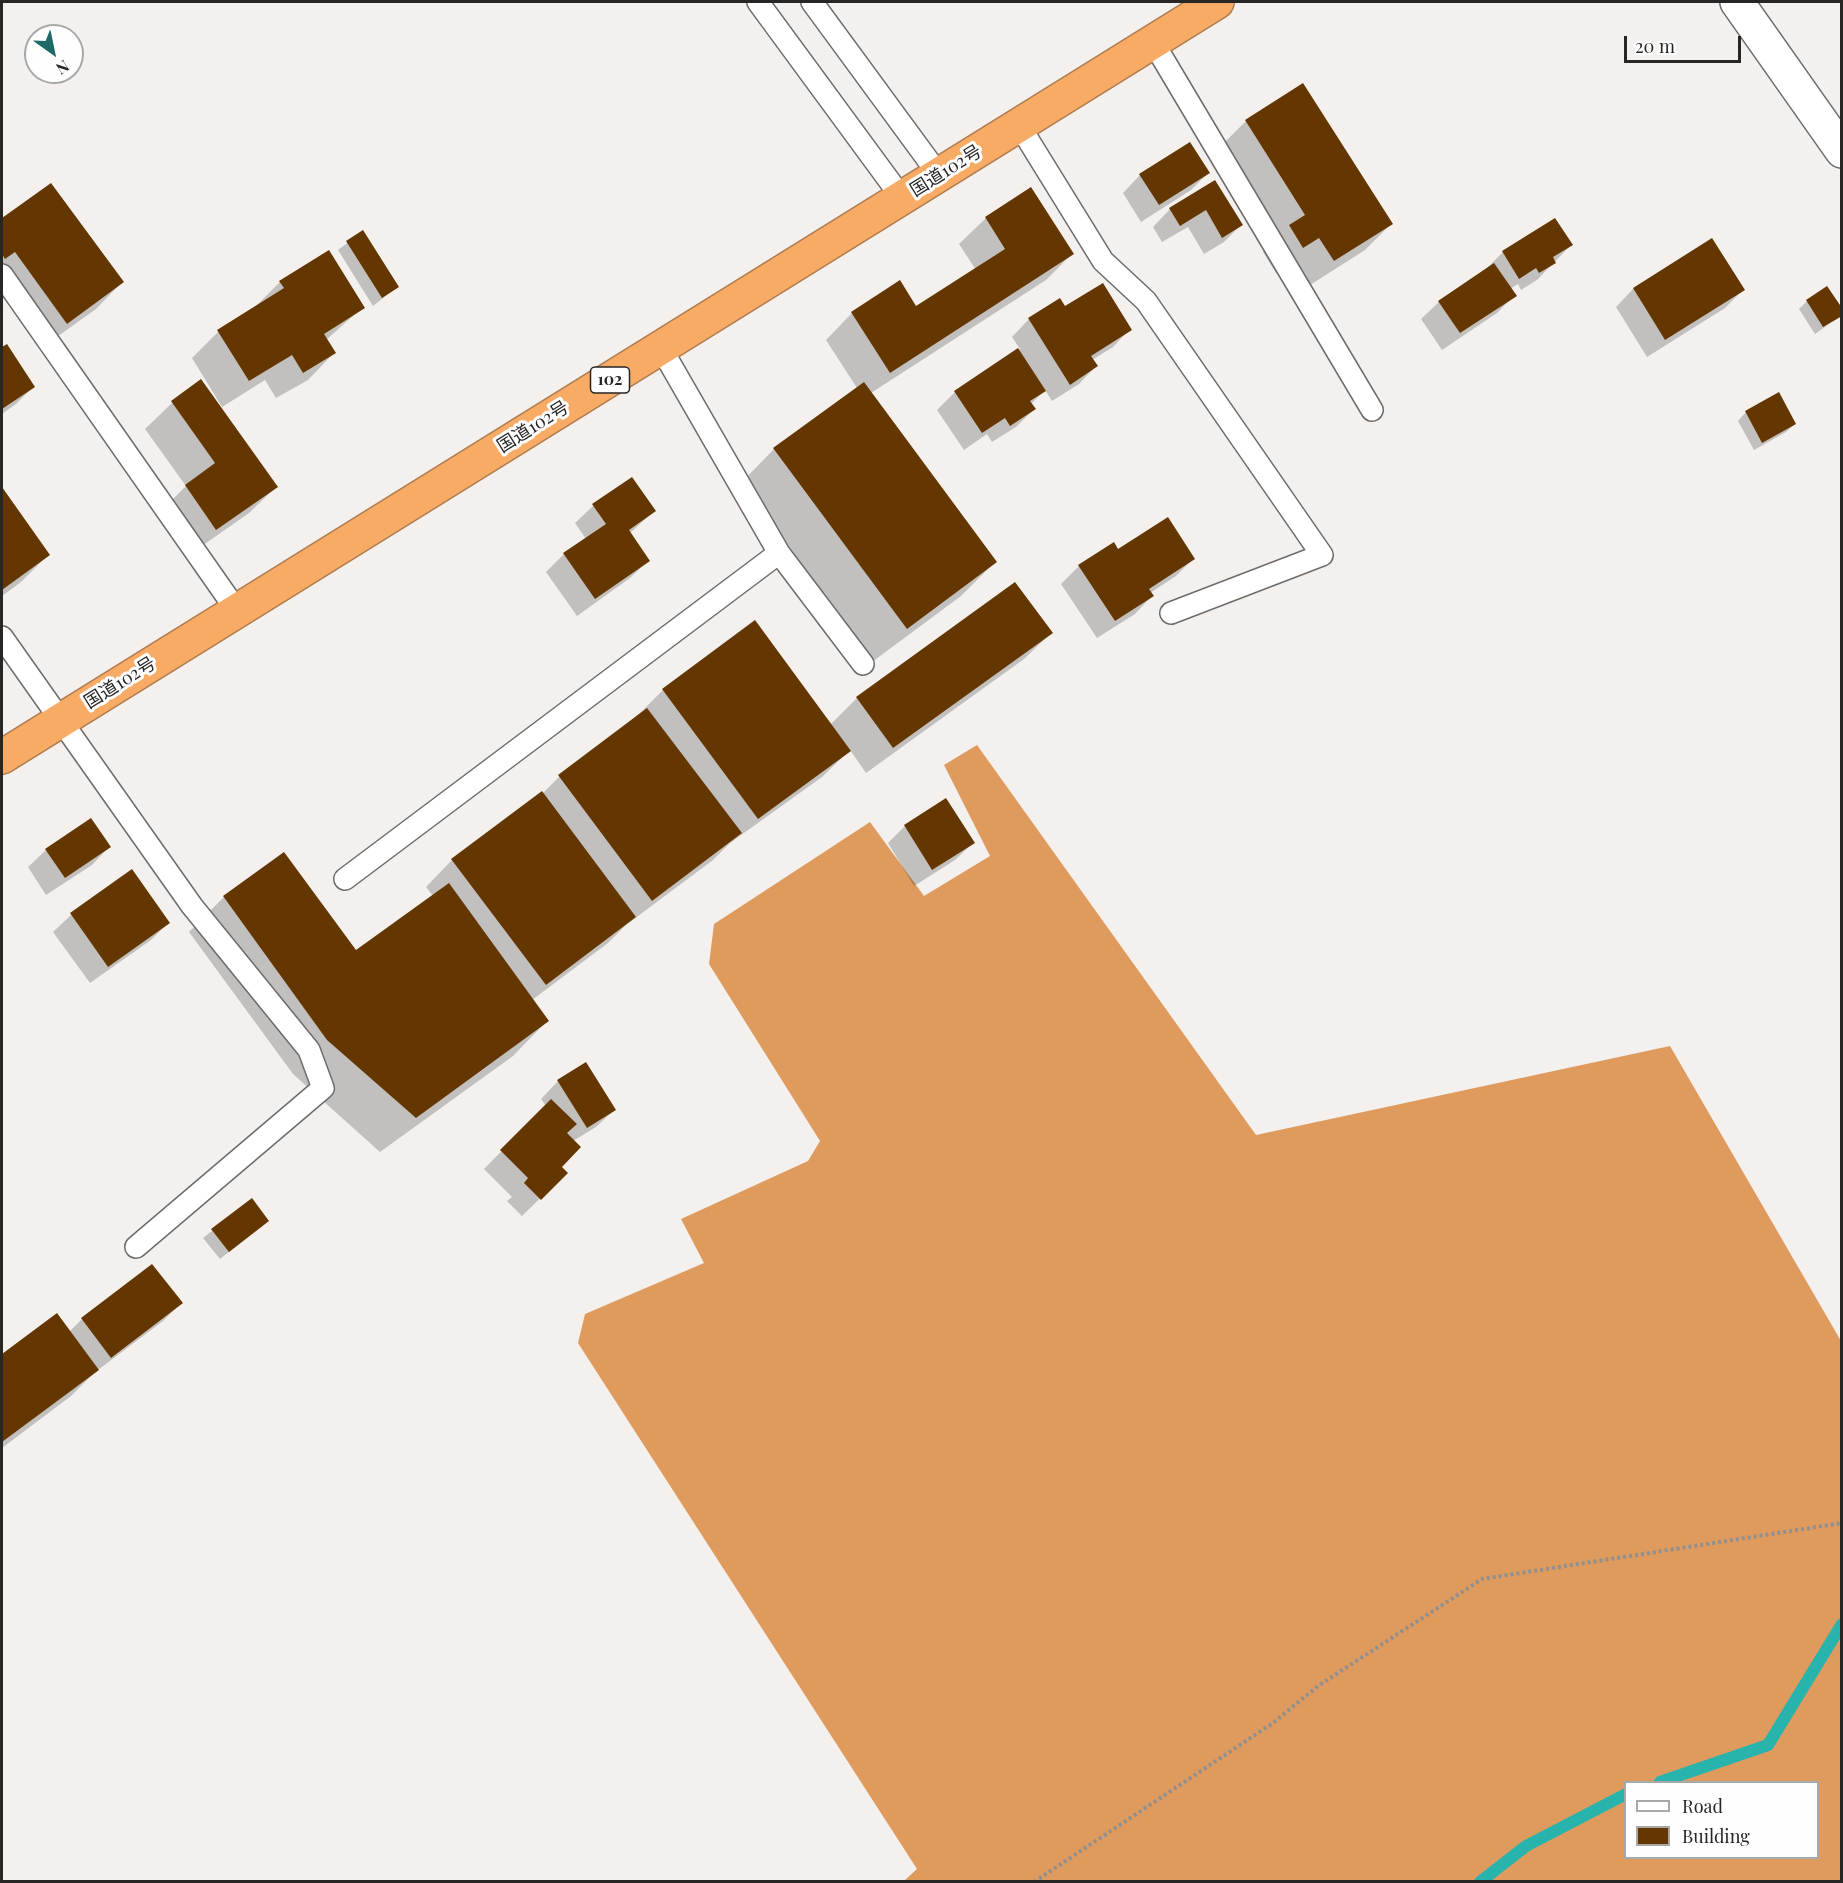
<!DOCTYPE html>
<html>
<head>
<meta charset="utf-8">
<style>
  body { margin:0 }
  #map { position:relative; width:1843px; height:1883px; overflow:hidden; background:#f3f0ee; font-family:"Playfair Display",serif }
  canvas { display:block }
  .frame { position:absolute; inset:0; border:3px solid #272625; pointer-events:none }
  .legend { position:absolute; left:1624px; top:1781px; width:195px; height:78px; box-sizing:border-box; background:#fffefe; border:2px solid #a9a8a7; margin:0; padding:8px 10px; list-style:none; font-size:18px; color:#272625 }
  .legend li { display:flex; align-items:center; gap:12px; height:30px }
  .legend b { width:30px; border:2px solid #a9a8a7 }
  .north { position:absolute; left:24px; top:24px; width:60px; height:60px; box-sizing:border-box; background:#fffefe; border:2px solid #a9a8a7; border-radius:50%; rotate:147deg; font-size:16px; font-weight:700; line-height:24px; text-align:center; color:#272625 }
  .north::after { content:''; display:block; margin:auto; width:21px; height:27px; background:#1d6965; clip-path:polygon(50% 0,100% 100%,50% 72%,0 100%) }
  .scale { position:absolute; left:1624px; top:36px; width:117px; height:27px; box-sizing:border-box; border:3px solid #272625; border-top:0; padding-left:8px; font-size:18px; line-height:21px; white-space:nowrap; color:#272625; -webkit-text-stroke:4px #fffefe; paint-order:stroke }
</style>
</head>
<body>
<div id="map">
<canvas width="1843" height="1883"></canvas>
<div class="frame"></div>
<ul class="legend">
<li><b style="height:8px;background:#fff"></b>Road</li>
<li><b style="height:16px;background:#653700"></b>Building</li>
</ul>
<div class="north">N</div>
<div class="scale">20 m</div>
</div>
<script>
const c = document.querySelector('canvas').getContext('2d');
c.lineJoin = 'round';
function fillPath(path, color) {
  c.fillStyle = color;
  c.fill(path, 'evenodd');
}
function shape(rows) {
  const path = new Path2D();
  for (const r of rows) {
    path.moveTo(r[0], r[1]);
    for (let i = 2; i < r.length; i += 2) path.lineTo(r[i], r[i + 1]);
  }
  return path;
}
function stroke(path, color, width, dash) {
  c.strokeStyle = color;
  c.lineWidth = width;
  c.lineCap = dash ? 'butt' : 'round';
  c.setLineDash(dash || []);
  c.stroke(path);
}
function drawText(font, color, halo, rows, align = 'center') {
  c.font = font + ' "Playfair Display","Noto Sans JP",serif';
  c.lineWidth = 6;
  c.setLineDash([]);
  c.textBaseline = 'middle';
  c.strokeStyle = halo;
  c.fillStyle = color;
  for (const [text, x, y, turn = 0] of rows) {
    c.save();
    c.translate(x, y);
    c.rotate((+turn || 0) * Math.PI / 180);
    c.textAlign = isNaN(turn) ? turn : align;
    if (halo) c.strokeText(text, 0, 0);
    c.fillText(text, 0, 0);
    c.restore();
  }
}
const forest = shape([
  [977,745,1256,1135,1670,1046,1841,1341,1841,1881,904,1881,917,1869,578,1343,585,1314,704,1263,681,1219,808,1161,820,1141,709,964,714,924,870,822,924,896,990,856,944,765],
  [1626,1782,1818,1782,1818,1858,1626,1858]
]);
const shadow = shape([
  [1303,85,1391,224,1365,250,1307,287,1292,263,1276,273,1263,252,1277,239,1219,148,1245,122],
  [1208,173,1191,190,1141,222,1123,193,1140,175],
  [1214,182,1241,225,1224,242,1204,254,1188,227,1162,242,1153,227,1170,209],
  [51,185,122,282,96,309,40,349,2,296,2,220],
  [1031,190,1072,254,1046,280,871,393,995,562,961,596,872,662,740,484,774,449,857,388,826,340,852,313,916,308,976,270,959,244,986,218],
  [1555,220,1571,245,1537,280,1521,290,1518,284,1510,289,1515,295,1497,313,1442,350,1421,319,1439,302,1485,270,1503,252],
  [362,232,397,287,373,306,338,250],
  [1712,240,1743,290,1725,308,1647,357,1616,307,1633,289],
  [280,282,363,307,326,340,334,353,308,380,276,398,265,380,222,407,192,358,218,332,254,308],
  [1807,301,1842,315,1815,334,1799,309],
  [1065,308,1130,329,1113,347,1092,360,1096,366,1079,384,1052,401,1045,390,1031,404,1034,409,1016,427,992,442,987,434,964,450,937,410,955,392,1020,349,1012,337,1029,319],
  [7,346,33,387,16,404,2,414,2,349],
  [201,382,276,487,249,513,189,555,159,513,186,486,145,429,172,403],
  [1746,412,1795,424,1786,432,1754,450,1738,421],
  [632,479,654,511,629,534,648,561,630,578,577,616,546,572,564,554,586,539,575,523,593,506],
  [2,490,48,555,21,582,2,596],
  [1118,552,1193,559,1176,576,1150,593,1152,596,1135,614,1097,638,1061,584,1079,566],
  [1051,633,1024,659,866,773,850,750,822,777,730,843,713,860,626,925,608,943,532,1000,547,1021,513,1056,380,1152,293,1074,189,932,224,897,284,854,355,952,433,896,426,887,452,860,542,794,559,777,637,716,663,690,830,725,857,698],
  [905,826,973,843,955,860,914,886,888,843],
  [109,847,92,865,46,895,28,867,46,850],
  [132,871,168,923,151,940,90,983,53,932,71,915],
  [558,1081,614,1110,596,1127,573,1141,559,1167,566,1173,522,1216,507,1201,512,1197,484,1169,546,1106,541,1099],
  [251,1200,258,1229,220,1259,203,1238],
  [181,1303,163,1321,94,1373,71,1396,2,1448,2,1356,57,1315,69,1332,82,1319]
]);
const stream = shape([
  [1660,1782,1768,1745,1842,1624],
  [1480,1882,1526,1846,1626,1794]
]);
const building = shape([
  [1303,83,1393,224,1334,261,1319,238,1303,248,1289,225,1305,215,1245,120],
  [1190,142,1210,173,1159,205,1139,174],
  [1215,180,1243,225,1222,238,1206,210,1180,226,1169,208],
  [51,183,124,282,67,324,15,252,5,259,2,254,2,218],
  [1031,187,1074,254,890,373,851,312,900,280,916,306,1005,249,985,217],
  [1555,218,1573,245,1553,257,1556,263,1539,273,1536,268,1519,279,1502,251],
  [363,230,399,287,382,298,346,241],
  [1712,238,1745,290,1665,340,1633,288],
  [329,250,365,308,324,334,336,353,303,373,292,355,249,381,217,330,284,288,279,281],
  [1494,263,1517,296,1460,333,1438,301],
  [1103,283,1132,330,1091,356,1098,366,1070,385,1028,318,1060,298,1065,306],
  [1827,286,1842,308,1842,316,1823,327,1806,300],
  [7,344,35,387,2,409,2,347],
  [1018,348,1046,391,1030,401,1036,409,1010,426,1005,418,982,433,954,391],
  [201,379,278,487,216,530,185,485,215,463,171,401],
  [864,382,997,562,907,629,773,448],
  [1779,392,1796,424,1762,443,1745,411],
  [632,477,656,511,629,530,650,561,595,599,563,553,606,524,592,504],
  [2,487,50,555,2,590],
  [1168,517,1195,559,1149,589,1154,596,1115,621,1078,565,1114,542,1118,549],
  [1015,582,1053,633,893,748,856,697],
  [755,620,851,751,758,819,662,689],
  [647,708,742,833,652,901,558,775],
  [542,791,636,917,546,985,451,859],
  [946,798,975,843,932,870,904,825],
  [91,818,111,847,65,878,45,849],
  [284,852,356,950,449,883,549,1021,416,1118,327,1040,223,896],
  [132,869,170,923,108,967,70,913],
  [586,1062,616,1110,587,1128,557,1080],
  [551,1099,577,1124,567,1133,581,1147,562,1167,568,1173,541,1200,524,1183,528,1178,500,1150],
  [252,1198,269,1221,229,1252,211,1229],
  [152,1264,183,1303,111,1358,81,1318],
  [57,1313,99,1370,2,1442,2,1354]
]);
const path = shape([
  [1034,1882,1273,1723,1318,1686,1482,1579,1842,1523]
]);
const lane = shape([
  [758,2,902,198],
  [812,2,939,175],
  [1153,42,1372,410],
  [1019,125,1103,261,1146,301,1322,555,1171,613],
  [2,275,237,611],
  [779,553,863,664],
  [2,637,192,906,309,1050,323,1088,136,1247],
  [345,879,779,553,661,348]
]);
const street = shape([
  [1737,2,1842,151]
]);
const highway = shape([
  [2,757,1217,2]
]);
const shields = [
  [610,380,39]
];
const shieldNames = [
  ["102",610,380]
];
const streetNames = [
  ["国道102号",946,171,-32],
  ["国道102号",533,427,-32],
  ["国道102号",120,683,-32]
];
fillPath(forest, '#df9b5d');
fillPath(shadow, '#0003');
stroke(stream, '#28b4ad', 12);
fillPath(building, '#653700');
stroke(lane, '#6e6c6a', 24);
stroke(street, '#6e6c6a', 36);
stroke(highway, '#af7c4f', 36);
stroke(path, '#92908e', 4, [3, 3]);
stroke(lane, '#fff', 21);
stroke(street, '#fff', 33);
stroke(highway, '#f8ab65', 33);
for (const [x, y, w] of shields) {
  const box = new Path2D();
  box.roundRect(x - w / 2, y - 13, w, 26, 4.5);
  c.fillStyle = '#fffefe';
  c.fill(box);
  stroke(box, '#272625', 1.5);
}
drawText('bold 16px', '#272625', null, shieldNames);
drawText('18px', '#272625', '#fffefe', streetNames);
</script>
</body>
</html>
